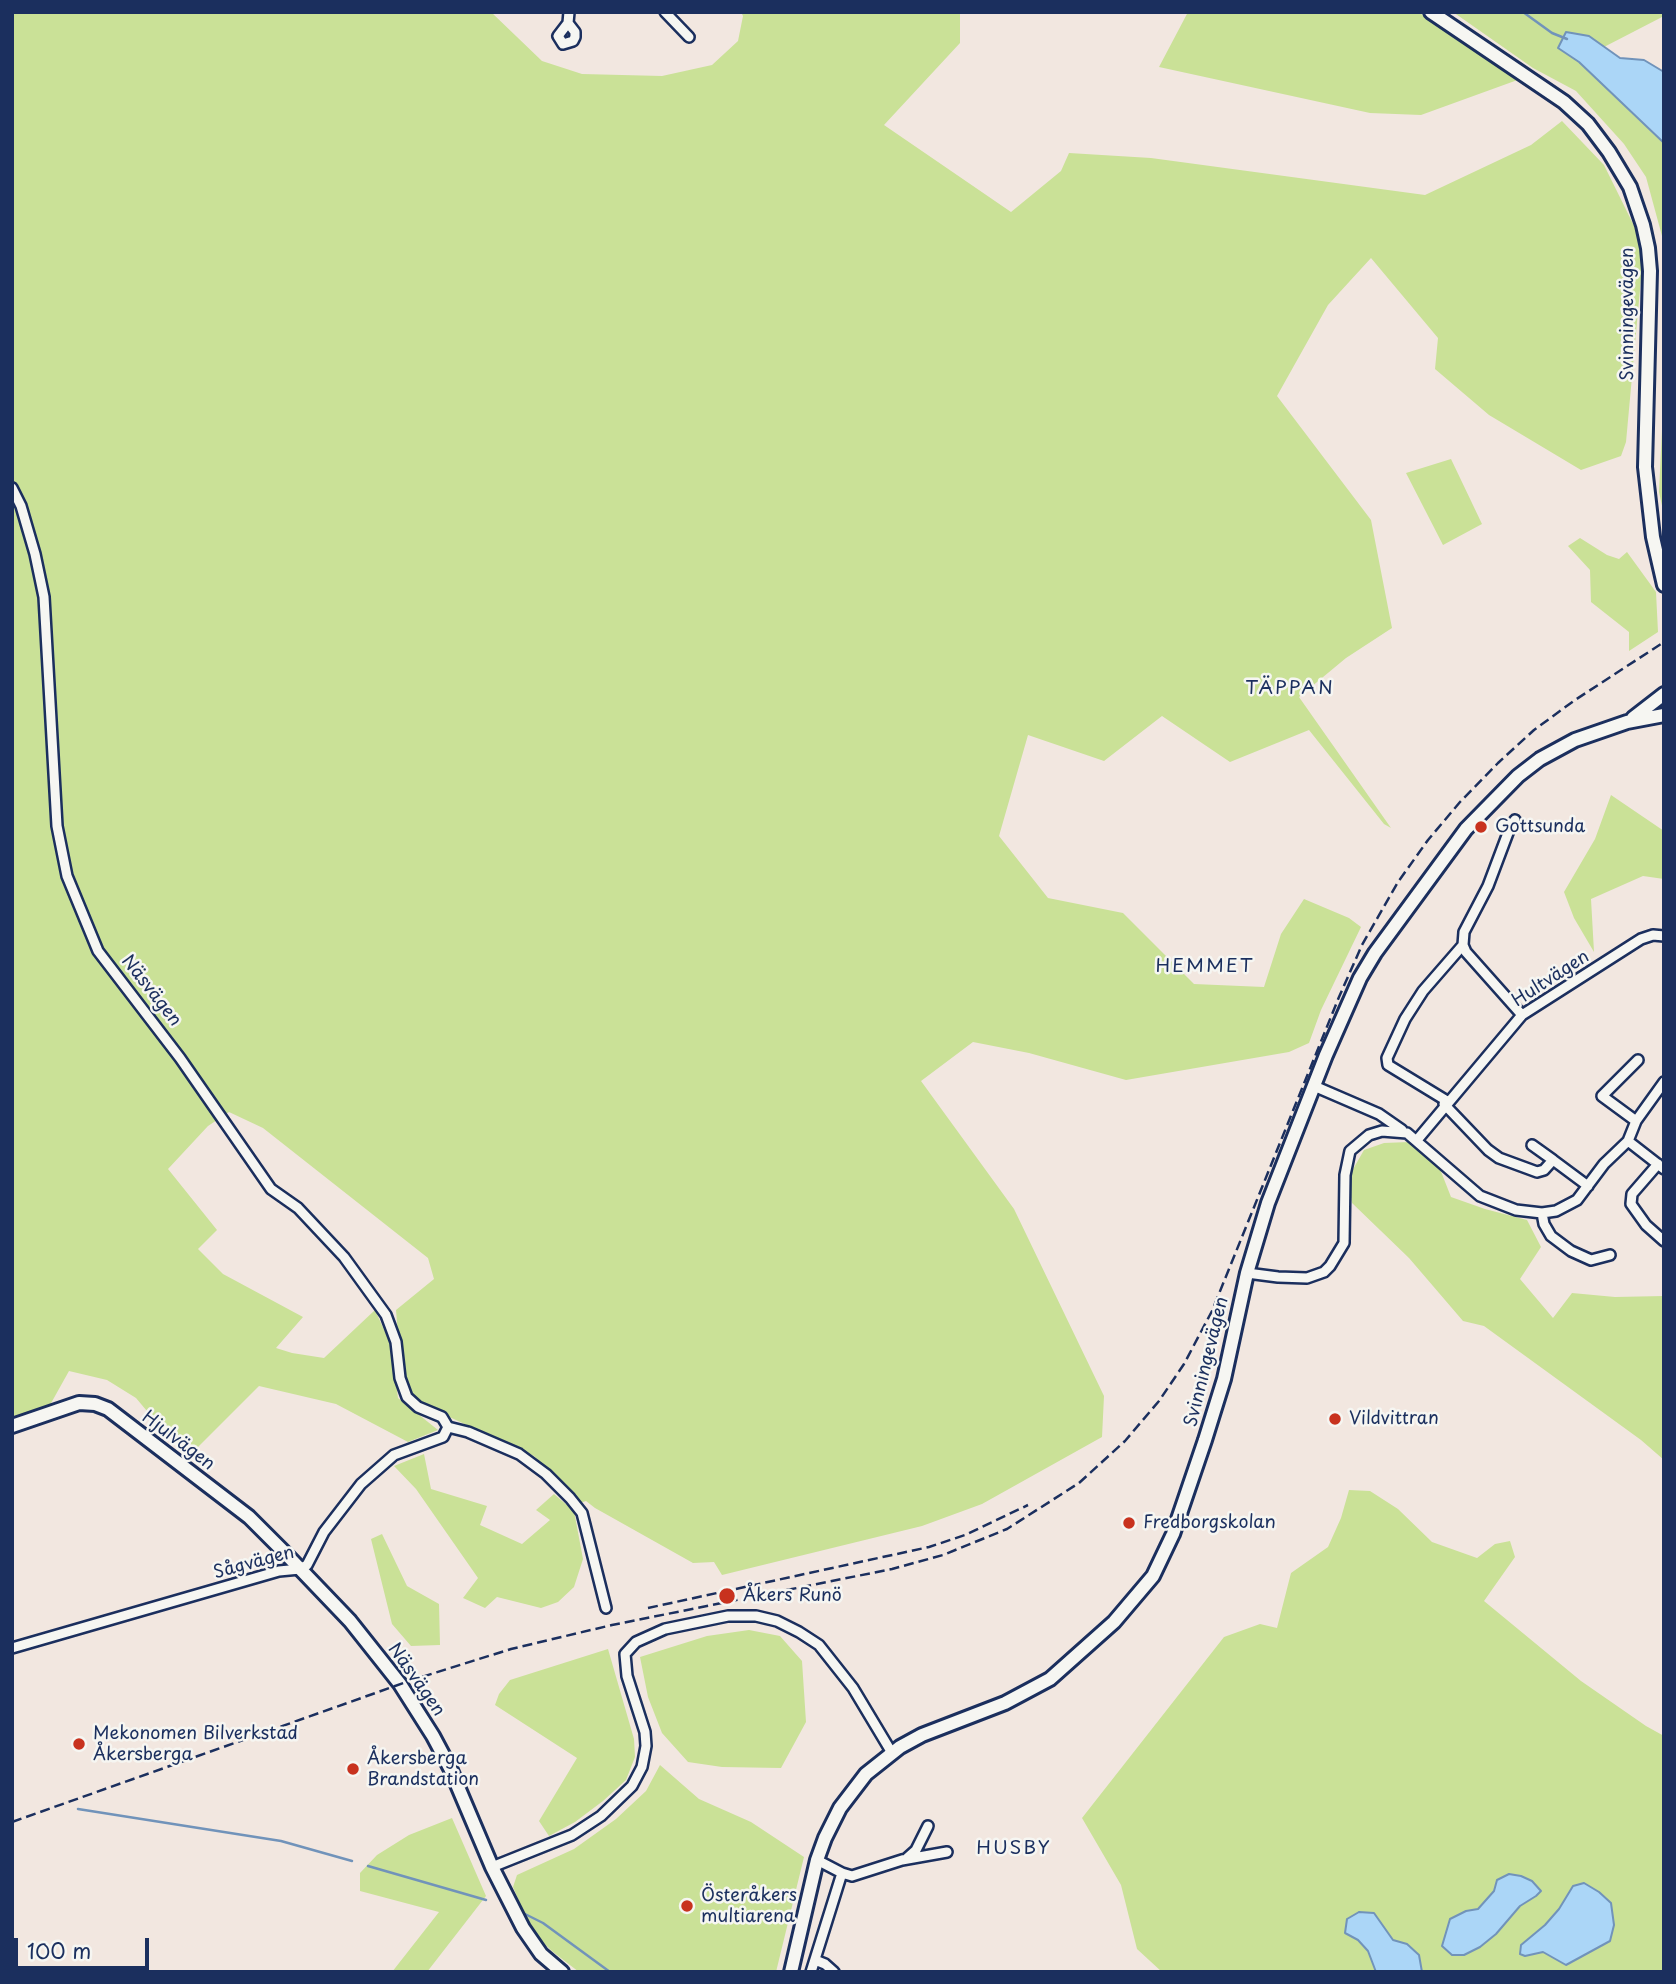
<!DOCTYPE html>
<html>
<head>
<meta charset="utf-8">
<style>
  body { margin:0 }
  #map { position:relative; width:1676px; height:1984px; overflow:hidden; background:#f2e7e0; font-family:"Playpen Sans",sans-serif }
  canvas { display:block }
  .frame { position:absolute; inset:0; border:14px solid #1b2f5e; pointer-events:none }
  .scale { position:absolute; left:14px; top:1938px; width:135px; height:32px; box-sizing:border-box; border:4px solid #1b2f5e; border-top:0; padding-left:9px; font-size:21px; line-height:24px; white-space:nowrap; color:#1b2f5e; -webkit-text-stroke:5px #f6f6f2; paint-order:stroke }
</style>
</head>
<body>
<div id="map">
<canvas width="1676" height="1984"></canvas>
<div class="frame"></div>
<div class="scale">100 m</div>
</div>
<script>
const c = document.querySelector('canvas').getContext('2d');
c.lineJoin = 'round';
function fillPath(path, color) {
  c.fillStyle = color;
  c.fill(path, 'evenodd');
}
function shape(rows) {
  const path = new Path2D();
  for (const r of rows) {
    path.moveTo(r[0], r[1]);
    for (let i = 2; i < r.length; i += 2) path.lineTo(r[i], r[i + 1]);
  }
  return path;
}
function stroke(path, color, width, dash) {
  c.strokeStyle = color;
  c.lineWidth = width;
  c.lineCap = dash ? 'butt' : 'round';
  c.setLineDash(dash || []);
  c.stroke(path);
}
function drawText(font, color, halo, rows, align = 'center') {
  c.font = font + ' "Playpen Sans",sans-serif';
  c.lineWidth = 5;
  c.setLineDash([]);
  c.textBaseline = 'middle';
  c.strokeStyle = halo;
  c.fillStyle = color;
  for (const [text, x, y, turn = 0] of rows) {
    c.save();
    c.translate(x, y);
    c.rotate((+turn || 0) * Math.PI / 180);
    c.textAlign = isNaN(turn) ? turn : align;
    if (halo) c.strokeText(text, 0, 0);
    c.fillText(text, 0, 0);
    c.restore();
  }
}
const green = shape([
  [12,12,491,12,542,61,582,74,662,76,712,65,738,41,743,16,741,12,960,12,960,43,884,125,1011,212,1061,171,1069,153,1151,158,1425,195,1531,145,1562,121,1604,165,1644,246,1626,442,1621,456,1581,470,1489,415,1435,369,1438,338,1371,258,1328,305,1277,396,1371,520,1392,628,1346,658,1299,697,1391,828,1384,824,1309,730,1230,762,1162,716,1104,761,1028,735,999,836,1048,898,1123,913,1194,984,1264,987,1281,934,1304,899,1349,918,1361,927,1321,1010,1309,1043,1289,1052,1126,1080,1029,1053,973,1042,921,1081,1014,1209,1104,1396,1102,1437,982,1504,922,1526,722,1575,714,1562,693,1563,595,1508,586,1501,580,1503,534,1456,419,1403,408,1386,398,1335,396,1310,434,1279,428,1258,263,1128,229,1112,208,1126,168,1169,217,1230,198,1249,223,1274,303,1317,276,1348,292,1353,324,1358,375,1310,391,1345,398,1398,438,1430,408,1442,336,1404,259,1386,192,1453,157,1423,136,1398,107,1380,69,1371,50,1405,12,1418],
  [1188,12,1418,12,1523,78,1421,115,1370,113,1159,67],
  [1453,12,1664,12,1664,16,1604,47,1589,36,1559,48,1579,62,1664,143,1662,236,1646,177,1624,144,1576,91,1533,68],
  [1663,408,1664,408,1664,515,1659,492],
  [1451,459,1482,524,1443,545,1406,473],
  [1580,538,1607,555,1619,559,1627,552,1656,592,1658,632,1629,651,1629,632,1591,602,1590,570,1568,546],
  [1611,795,1664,831,1664,879,1643,876,1591,899,1594,952,1574,918,1564,892,1595,839],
  [1409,1142,1440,1169,1451,1197,1485,1209,1527,1220,1541,1247,1520,1279,1553,1318,1572,1293,1615,1297,1664,1296,1664,1460,1641,1440,1484,1326,1463,1321,1409,1258,1352,1203,1348,1178,1364,1150,1384,1143],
  [424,1454,431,1489,487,1506,480,1525,522,1544,550,1520,536,1510,554,1494,574,1511,583,1559,574,1587,558,1602,541,1608,497,1597,485,1608,463,1598,478,1578,416,1489,394,1466],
  [1349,1490,1370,1491,1398,1509,1432,1542,1477,1558,1495,1544,1510,1541,1515,1557,1484,1601,1581,1681,1646,1726,1664,1736,1664,1972,1162,1972,1137,1949,1121,1885,1082,1818,1224,1637,1260,1624,1277,1628,1291,1573,1328,1547,1341,1518],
  [382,1534,407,1586,439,1604,440,1645,411,1646,392,1624,371,1539],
  [749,1630,780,1636,802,1661,806,1722,781,1768,722,1767,688,1762,662,1733,648,1697,640,1657,707,1636],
  [608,1649,634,1739,635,1757,626,1780,603,1801,575,1822,549,1836,539,1821,577,1758,495,1705,499,1694,510,1680],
  [660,1765,699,1799,751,1822,804,1857,776,1972,579,1972,553,1952,532,1932,513,1887,517,1875,574,1849,616,1819,646,1791],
  [452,1818,486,1896,427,1972,392,1972,439,1912,360,1891,360,1873,377,1855,409,1835]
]);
const water = shape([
  [1566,32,1589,36,1620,58,1644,60,1664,72,1664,143,1579,62,1558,48,1566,32],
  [1509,1874,1521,1876,1532,1881,1541,1891,1536,1896,1520,1906,1496,1934,1480,1947,1464,1955,1452,1955,1442,1946,1450,1919,1466,1911,1478,1909,1494,1891,1497,1880,1509,1874],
  [1584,1883,1599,1892,1611,1903,1614,1925,1610,1941,1566,1965,1543,1952,1525,1956,1520,1954,1521,1945,1545,1925,1559,1909,1573,1886,1584,1883],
  [1359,1912,1374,1913,1393,1940,1407,1944,1419,1955,1422,1972,1376,1972,1368,1951,1358,1940,1345,1933,1347,1919,1359,1912]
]);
const stream = shape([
  [1523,12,1552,33,1567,39],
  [78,1809,281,1841,352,1861],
  [368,1866,486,1900],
  [521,1912,543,1923,610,1972]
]);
const street = shape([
  [665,12,689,37],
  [568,23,575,32,575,37,573,41,563,44,558,36,568,23,569,12],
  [12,488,21,506,35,554,44,597,57,826,67,876,98,951,180,1058,271,1189,298,1208,344,1257,386,1315,396,1342,400,1378,407,1397,418,1407,442,1417,448,1427],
  [1515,820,1511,825,1488,886,1464,932,1463,945,1466,952,1522,1015],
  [1314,1086,1379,1114,1402,1130],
  [1447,1101,1388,1065,1387,1058,1405,1019,1423,991,1463,945],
  [1444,1104,1488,1150,1499,1158,1537,1172,1544,1170,1553,1160,1588,1186],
  [1636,1121,1602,1096,1638,1060],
  [1417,1140,1522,1015,1641,939,1653,935,1664,936],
  [1628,1141,1664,1169],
  [1532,1145,1553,1160],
  [1658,1164,1632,1194,1631,1204,1646,1225,1664,1241],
  [1542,1213,1544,1224,1551,1236,1571,1251,1591,1260,1610,1255],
  [1247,1273,1278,1277,1307,1278,1324,1272,1330,1266,1344,1243,1345,1175,1350,1151,1369,1135,1382,1131,1407,1133,1480,1196,1516,1210,1542,1213,1556,1211,1577,1200,1604,1164,1628,1141,1636,1121,1664,1082],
  [448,1427,468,1432,519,1454,546,1474,570,1498,582,1513,606,1608],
  [12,1648,279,1571,300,1569,307,1565,324,1532,361,1484,394,1455,443,1437,448,1427],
  [907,1858,916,1850,928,1826],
  [817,1860,842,1873,852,1876,902,1860,947,1852],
  [492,1867,572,1835,601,1816,632,1786,642,1767,646,1746,645,1732,627,1676,625,1654,636,1642,665,1629,728,1616,756,1616,777,1621,799,1632,819,1645,853,1688,892,1753],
  [815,1960,825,1964,834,1972],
  [811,1972,842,1873]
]);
const secondary = shape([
  [1431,12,1564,102,1588,124,1609,152,1630,187,1643,225,1648,248,1650,271,1645,467,1653,537,1664,585],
  [1633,718,1664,694],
  [12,1426,79,1403,95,1404,108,1409,249,1517,283,1551,350,1621,400,1684,433,1736,450,1768,492,1867,523,1928,541,1954,562,1972],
  [791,1972,817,1860,825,1838,840,1808,866,1774,900,1747,922,1735,1005,1703,1050,1679,1114,1622,1153,1576,1173,1534,1205,1440,1224,1379,1247,1273,1268,1203,1326,1055,1360,978,1375,953,1466,829,1518,776,1540,759,1575,740,1627,722,1664,715]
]);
const rail = shape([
  [648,1608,929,1547,965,1535,1028,1505],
  [12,1822,412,1680,511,1649,612,1625,892,1569,943,1555,1007,1529,1079,1483,1125,1441,1159,1401,1184,1364,1212,1311,1339,997,1362,945,1398,882,1428,840,1460,802,1498,763,1534,730,1575,700,1664,642]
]);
const markers = [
  [1481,827,7,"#c8321e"],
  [1335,1419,7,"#c8321e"],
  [1129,1523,7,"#c8321e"],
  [727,1596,9,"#c8321e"],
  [79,1744,7,"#c8321e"],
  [353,1769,7,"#c8321e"],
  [687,1906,7,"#c8321e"]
];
const streetNames = [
  ["Svinningevägen",1628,314,-90],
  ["Hultvägen",1551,979,-33],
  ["Näsvägen",151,991,52],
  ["Svinningevägen",1207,1362,-76],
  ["Hjulvägen",178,1441,37],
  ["Sågvägen",254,1563,-15],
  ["Näsvägen",416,1680,55]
];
const poiNames = [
  ["Gottsunda",1495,827],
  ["Vildvittran",1349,1419],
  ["Fredborgskolan",1143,1523],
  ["Åkers Runö",743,1596],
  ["Mekonomen Bilverkstad",93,1734],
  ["Åkersberga",93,1755],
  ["Åkersberga",367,1759],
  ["Brandstation",367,1780],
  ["Österåkers",701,1896],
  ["multiarena",701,1917]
];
const neighbourhoodNames = [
  ["TÄPPAN",1290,689],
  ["HEMMET",1205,967],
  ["HUSBY",1014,1849]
];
fillPath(green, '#cae197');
fillPath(water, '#abd6f7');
stroke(water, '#7193ba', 2);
stroke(stream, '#7193ba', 2.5);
stroke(street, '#1b2f5e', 14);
stroke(secondary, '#1b2f5e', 18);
stroke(street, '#f6f6f2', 9);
stroke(secondary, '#f6f6f2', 12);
stroke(rail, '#1b2f5e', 2.5, [10, 5]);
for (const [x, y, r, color] of markers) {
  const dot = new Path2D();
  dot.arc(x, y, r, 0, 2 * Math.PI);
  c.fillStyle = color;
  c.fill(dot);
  stroke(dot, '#f6f6f2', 2.5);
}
drawText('18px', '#1b2f5e', '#f6f6f2', streetNames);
drawText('18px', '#1b2f5e', '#f6f6f2', poiNames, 'left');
c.letterSpacing = '2px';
drawText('19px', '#1b2f5e', '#f6f6f2', neighbourhoodNames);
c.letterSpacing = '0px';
</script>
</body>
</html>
